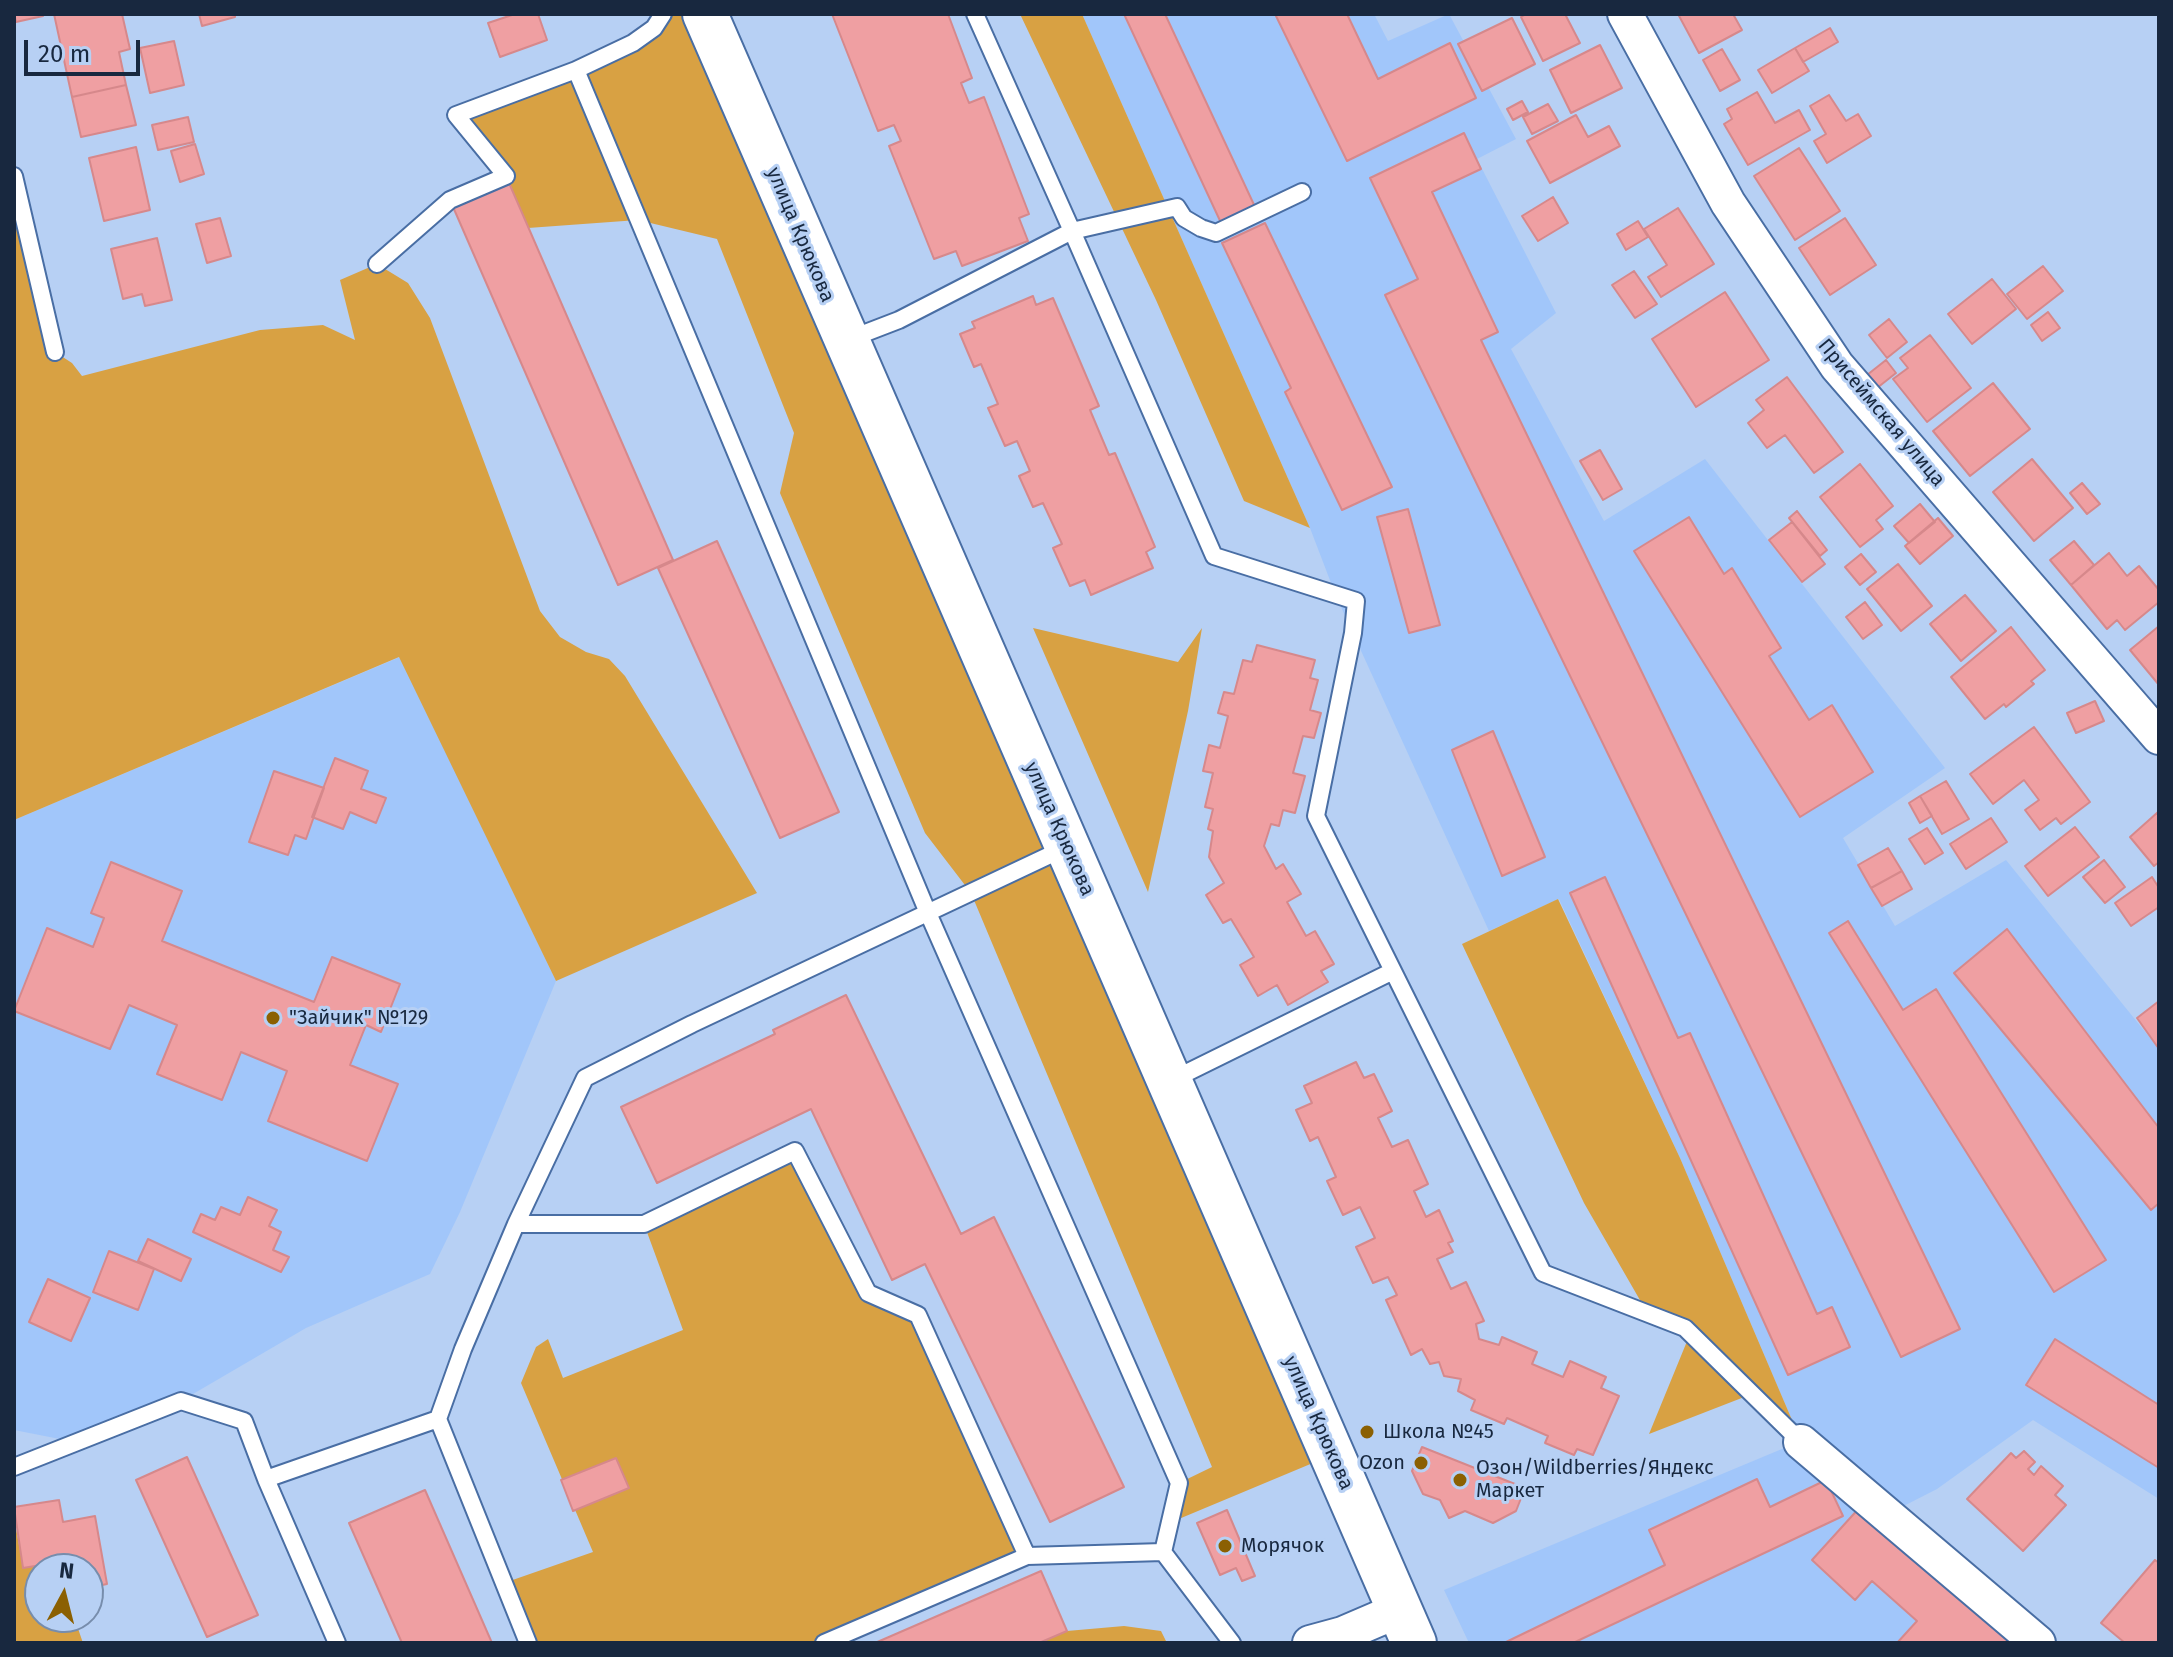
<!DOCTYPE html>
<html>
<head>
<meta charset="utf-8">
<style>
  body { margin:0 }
  #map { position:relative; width:2173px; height:1657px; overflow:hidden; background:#b7d0f4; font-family:"Fira Sans",sans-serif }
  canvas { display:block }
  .frame { position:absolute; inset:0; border:16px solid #18283f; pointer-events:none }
  .north { position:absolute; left:24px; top:1553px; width:80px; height:80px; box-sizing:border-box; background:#b7d0f4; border:2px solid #778dac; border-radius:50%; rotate:7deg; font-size:22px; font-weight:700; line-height:32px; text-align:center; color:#18283f }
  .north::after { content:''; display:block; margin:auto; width:28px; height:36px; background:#8b6002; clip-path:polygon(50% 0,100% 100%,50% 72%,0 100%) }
  .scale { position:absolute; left:24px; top:40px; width:116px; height:36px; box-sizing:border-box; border:4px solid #18283f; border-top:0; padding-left:10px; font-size:24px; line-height:28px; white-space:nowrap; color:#18283f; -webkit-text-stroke:6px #b7d0f4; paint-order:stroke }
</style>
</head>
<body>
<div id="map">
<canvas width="2173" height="1657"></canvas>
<div class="frame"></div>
<div class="north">N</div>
<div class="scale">20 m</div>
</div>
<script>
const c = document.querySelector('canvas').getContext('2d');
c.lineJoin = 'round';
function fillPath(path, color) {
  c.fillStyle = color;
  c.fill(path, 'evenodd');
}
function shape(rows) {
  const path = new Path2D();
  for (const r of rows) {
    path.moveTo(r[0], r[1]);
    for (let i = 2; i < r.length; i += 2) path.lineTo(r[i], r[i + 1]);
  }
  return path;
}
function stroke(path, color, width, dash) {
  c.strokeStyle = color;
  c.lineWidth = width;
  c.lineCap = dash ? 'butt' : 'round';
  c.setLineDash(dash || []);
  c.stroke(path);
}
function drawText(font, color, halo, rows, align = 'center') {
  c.font = font + ' "Fira Sans",sans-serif';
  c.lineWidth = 6;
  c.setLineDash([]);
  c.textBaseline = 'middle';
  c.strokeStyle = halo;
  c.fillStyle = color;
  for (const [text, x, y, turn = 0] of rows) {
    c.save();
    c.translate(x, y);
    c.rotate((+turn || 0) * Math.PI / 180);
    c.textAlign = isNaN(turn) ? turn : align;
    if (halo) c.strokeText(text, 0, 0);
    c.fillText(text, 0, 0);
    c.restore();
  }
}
const built = shape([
  [1082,14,1374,14,1388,41,1449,14,1516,139,1477,159,1556,313,1511,349,1604,521,1705,459,1945,768,1843,838,1895,926,2006,860,2159,1049,2159,1499,2033,1420,1937,1489,1888,1514,2038,1643,1469,1643,1444,1590,1801,1441,1680,1158,1559,899,1489,931,1336,596,1310,528],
  [400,657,556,981,460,1212,430,1274,306,1328,181,1401,75,1442,14,1430,14,820]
]);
const green = shape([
  [663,14,705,14,1332,1455,1174,1521,1179,1483,1212,1467,971,893,925,833,780,493,794,433,717,239,638,220,528,228,506,176,456,115,633,43],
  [1020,14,1082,14,1310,528,1244,501,1156,300],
  [14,182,55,352,72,363,82,376,260,330,323,325,355,340,340,280,377,264,408,283,430,318,540,611,560,637,586,652,609,659,625,676,757,893,556,981,399,657,14,820],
  [1033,628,1178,662,1202,628,1188,711,1148,892],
  [1558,899,1680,1158,1801,1441,1752,1394,1649,1434,1690,1334,1648,1314,1584,1203,1462,944],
  [795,1151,868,1293,918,1315,1027,1556,824,1643,528,1643,504,1583,593,1552,521,1383,536,1347,548,1339,563,1378,683,1330,644,1224],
  [14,1517,23,1567,59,1562,60,1569,40,1569,40,1617,74,1617,83,1643,14,1643],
  [1124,1626,1161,1631,1167,1643,1039,1643,1067,1631]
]);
const building = shape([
  [14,14,43,14,43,16,16,22,14,14],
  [54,14,122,14,130,49,119,52,126,85,72,97,54,14],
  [199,14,235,14,235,17,202,26,199,14],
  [515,14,538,14,547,40,500,57,488,23,515,14],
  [832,14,948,14,972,78,961,83,969,103,984,97,1029,214,1019,218,1028,241,962,266,956,251,934,259,889,146,901,141,894,125,878,131,832,14],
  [1124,14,1165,14,1256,209,1222,225,1124,14],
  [1275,14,1347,14,1378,79,1450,43,1476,98,1347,161,1275,14],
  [1526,14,1565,14,1580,43,1543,61,1521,17,1526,14],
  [1678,14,1733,14,1742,30,1699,53,1678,14],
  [1512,18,1535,64,1482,91,1458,44,1512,18],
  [1830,28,1838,42,1803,62,1795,48,1830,28],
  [174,41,184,85,150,93,140,48,174,41],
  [1600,45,1622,88,1571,113,1550,70,1600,45],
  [1795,48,1809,71,1772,93,1758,70,1795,48],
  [1722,49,1740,80,1720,91,1703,60,1722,49],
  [126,85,136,125,81,137,72,97,126,85],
  [1757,92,1775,123,1799,110,1810,130,1748,165,1724,124,1732,119,1727,109,1757,92],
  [1829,95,1846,121,1858,114,1871,136,1827,163,1814,141,1826,134,1810,106,1829,95],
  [1522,101,1528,112,1513,120,1507,109,1522,101],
  [1548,104,1558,121,1532,134,1523,117,1548,104],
  [1576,115,1588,137,1609,126,1620,146,1550,183,1527,141,1576,115],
  [188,117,194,142,158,150,152,125,188,117],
  [1464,133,1481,169,1432,192,1498,332,1481,340,1960,1329,1901,1357,1385,295,1418,279,1370,178,1464,133],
  [195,144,204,174,180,182,171,151,195,144],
  [136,147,150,210,104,221,89,158,136,147],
  [1799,148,1840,211,1795,240,1754,176,1799,148],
  [506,176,673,560,618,585,450,200,506,176],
  [1553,197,1568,223,1538,241,1522,216,1553,197],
  [1678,208,1714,264,1661,297,1648,277,1667,265,1644,229,1678,208],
  [220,218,231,256,207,263,196,224,220,218],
  [1845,218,1876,265,1830,295,1799,248,1845,218],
  [1638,221,1648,237,1626,250,1617,234,1638,221],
  [1265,223,1392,487,1342,510,1285,392,1291,388,1222,243,1265,223],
  [157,238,172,300,145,306,142,294,123,299,111,249,157,238],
  [2043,266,2063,291,2027,319,2007,294,2043,266],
  [1634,271,1657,304,1635,318,1612,285,1634,271],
  [1992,279,2016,309,1972,344,1948,314,1992,279],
  [1725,292,1769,360,1696,407,1652,339,1725,292],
  [1033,296,1036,305,1053,298,1099,406,1090,410,1109,455,1115,453,1155,547,1146,552,1153,568,1091,595,1085,580,1070,586,1053,548,1062,544,1043,503,1033,507,1019,476,1030,471,1017,441,1005,446,988,408,998,404,981,364,974,367,960,334,975,328,972,322,1033,296],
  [2048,312,2060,328,2042,341,2031,325,2048,312],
  [1889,319,1907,342,1887,358,1869,335,1889,319],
  [1930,335,1971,388,1927,422,1893,379,1908,368,1900,358,1930,335],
  [1886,360,1896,373,1877,388,1867,375,1886,360],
  [1787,377,1843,452,1814,473,1785,435,1767,448,1748,423,1764,410,1756,400,1787,377],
  [1993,383,2030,429,1970,476,1933,431,1993,383],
  [1600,450,1622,489,1603,500,1580,461,1600,450],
  [2032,459,2073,508,2034,541,1993,492,2032,459],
  [1860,464,1893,506,1876,520,1883,529,1860,547,1820,497,1860,464],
  [2082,483,2100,504,2087,514,2070,493,2082,483],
  [1920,504,1935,522,1909,543,1894,526,1920,504],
  [1408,509,1440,625,1409,633,1377,517,1408,509],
  [1797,511,1827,550,1820,556,1789,518,1797,511],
  [1689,517,1724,574,1732,568,1781,648,1769,656,1809,720,1832,705,1873,772,1800,817,1634,551,1689,517],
  [1938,518,1953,536,1920,564,1905,546,1938,518],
  [1792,522,1825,564,1802,582,1769,540,1792,522],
  [717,541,839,812,780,838,658,568,717,541],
  [2074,541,2094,565,2071,585,2050,560,2074,541],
  [2109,553,2127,576,2139,566,2159,590,2159,602,2125,630,2117,620,2107,629,2071,585,2109,553],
  [1861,554,1876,572,1860,585,1845,567,1861,554],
  [1898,564,1932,606,1901,631,1867,589,1898,564],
  [1965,595,1996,631,1961,661,1930,624,1965,595],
  [1865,602,1882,625,1863,639,1846,617,1865,602],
  [2159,626,2159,685,2130,650,2159,626],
  [2011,627,2045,670,2031,681,2034,684,2006,707,2004,704,1985,719,1951,677,2011,627],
  [1257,645,1315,660,1310,678,1318,680,1310,710,1321,713,1314,738,1303,736,1293,773,1305,776,1295,813,1283,810,1279,826,1271,824,1264,846,1276,869,1283,864,1301,894,1287,902,1306,936,1315,931,1334,964,1321,971,1328,982,1288,1005,1277,985,1258,996,1240,965,1254,957,1231,919,1223,923,1206,895,1224,883,1209,857,1213,831,1208,829,1213,809,1205,807,1213,773,1203,771,1209,745,1220,748,1228,716,1218,713,1224,692,1234,694,1243,660,1252,662,1257,645],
  [2095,701,2104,721,2076,733,2067,713,2095,701],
  [2034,727,2090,802,2061,824,2056,818,2040,830,2025,810,2039,800,2024,780,1993,804,1970,774,2034,727],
  [1493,731,1545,857,1502,876,1452,750,1493,731],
  [335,758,368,771,361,789,386,798,376,823,350,812,343,829,312,817,335,758],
  [274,771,324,788,306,839,295,835,288,855,249,842,274,771],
  [1946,781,1969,819,1942,834,1920,796,1946,781],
  [1920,796,1932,816,1920,823,1909,803,1920,796],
  [2158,812,2159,862,2154,866,2130,837,2158,812],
  [1991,818,2007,842,1966,869,1950,844,1991,818],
  [2075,827,2099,857,2048,896,2025,866,2075,827],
  [1927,828,1943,853,1925,864,1909,839,1927,828],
  [1888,848,1902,871,1871,888,1858,865,1888,848],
  [2104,860,2125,887,2105,903,2083,877,2104,860],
  [111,862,182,891,162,941,314,1002,332,957,400,984,381,1032,366,1025,350,1065,398,1084,367,1161,268,1121,287,1071,241,1052,222,1100,157,1074,177,1025,129,1005,110,1049,14,1011,47,928,93,947,104,918,91,913,111,862],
  [1902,871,1912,889,1882,906,1871,888,1902,871],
  [1605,877,1678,1038,1690,1033,1817,1314,1832,1307,1850,1347,1788,1375,1570,893,1605,877],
  [2152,877,2159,888,2159,907,2131,926,2115,903,2152,877],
  [1848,921,1903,1010,1936,989,2106,1260,2054,1292,1829,933,1848,921],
  [2007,929,2159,1128,2159,1203,2151,1210,1954,973,2007,929],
  [846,995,961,1234,994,1217,1124,1487,1050,1522,925,1264,892,1280,811,1109,657,1183,621,1107,775,1034,773,1030,846,995],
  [2159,1001,2159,1049,2137,1018,2159,1001],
  [1356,1062,1364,1078,1374,1074,1392,1111,1378,1118,1392,1147,1408,1140,1428,1184,1414,1191,1426,1217,1439,1210,1453,1241,1448,1243,1453,1252,1437,1259,1451,1289,1466,1282,1484,1321,1476,1324,1479,1339,1499,1345,1502,1337,1537,1352,1532,1364,1563,1377,1570,1361,1606,1377,1601,1388,1619,1396,1593,1455,1577,1449,1574,1455,1545,1443,1548,1436,1507,1418,1504,1424,1471,1410,1475,1400,1458,1391,1461,1379,1444,1376,1439,1362,1430,1364,1422,1349,1411,1355,1386,1300,1397,1295,1388,1277,1373,1283,1356,1247,1375,1238,1360,1207,1343,1215,1327,1181,1336,1177,1318,1137,1310,1141,1296,1110,1312,1103,1304,1086,1356,1062],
  [248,1197,277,1210,269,1226,281,1232,273,1250,289,1257,281,1272,193,1232,201,1214,215,1220,221,1207,240,1215,248,1197],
  [148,1239,191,1259,181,1281,138,1261,148,1239],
  [109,1251,154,1269,138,1310,93,1292,109,1251],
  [48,1279,90,1298,71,1341,29,1322,48,1279],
  [2055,1339,2159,1405,2159,1468,2026,1385,2055,1339],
  [1422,1447,1525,1488,1516,1511,1493,1523,1465,1511,1449,1518,1440,1500,1423,1494,1412,1471,1422,1447],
  [2024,1451,2035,1462,2028,1469,2034,1475,2041,1466,2063,1486,2055,1495,2066,1505,2023,1551,1967,1499,2011,1453,2016,1458,2024,1451],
  [187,1457,258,1615,207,1637,136,1480,187,1457],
  [616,1458,629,1488,573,1511,561,1480,616,1458],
  [1757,1479,1770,1507,1826,1480,1843,1516,1573,1643,1504,1643,1665,1565,1649,1530,1757,1479],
  [425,1490,492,1643,402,1643,349,1523,425,1490],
  [59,1500,63,1522,95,1516,107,1584,88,1588,88,1569,60,1569,59,1562,23,1568,14,1507,59,1500],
  [1861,1506,2012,1643,1897,1643,1917,1621,1872,1581,1855,1600,1812,1560,1861,1506],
  [1227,1510,1255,1576,1242,1581,1236,1568,1220,1575,1197,1523,1227,1510],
  [2155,1560,2159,1563,2159,1643,2125,1643,2101,1623,2155,1560],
  [1041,1571,1067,1631,1039,1643,875,1643,1041,1571]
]);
const lane = shape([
  [663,14,654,28,633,43,576,70,928,913,1179,1483,1163,1552,1027,1556,824,1643],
  [14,176,55,352],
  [1302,192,1216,233,1201,228,1184,218,1177,207,1072,231,1214,556,1356,601,1353,633,1316,816,1543,1273,1685,1328,1801,1442],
  [377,264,450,200,506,176,456,115,576,70],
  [847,340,899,320,1072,231,975,14],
  [1172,1080,1393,971],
  [516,1224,644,1224,795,1151,868,1293,918,1315,1027,1556],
  [438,1419,528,1643],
  [14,1467,181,1401,244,1421,266,1479],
  [1163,1552,1232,1643],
  [337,1643,266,1479,438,1419,463,1349,516,1224,585,1078,692,1024,1067,847]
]);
const street = shape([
  [1625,14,1728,203,1837,366,2159,737],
  [1801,1442,2038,1643],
  [1310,1643,1343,1634,1399,1610]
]);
const secondary = shape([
  [705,14,1414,1643]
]);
const markers = [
  [273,1018,8,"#8b6002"],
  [1367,1432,8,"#8b6002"],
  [1421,1463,8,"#8b6002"],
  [1460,1480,8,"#8b6002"],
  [1225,1546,8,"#8b6002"]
];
const streetNames = [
  ["улица Крюкова",800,235,67],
  ["Присеймская улица",1881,413,50],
  ["улица Крюкова",1059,829,66],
  ["улица Крюкова",1318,1423,66]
];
const poiNames = [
  ["\"Зайчик\" №129",289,1018],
  ["Школа №45",1383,1432],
  ["Ozon",1405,1463,"right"],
  ["Озон/Wildberries/Яндекс",1476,1468],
  ["Маркет",1476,1491],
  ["Морячок",1241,1546]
];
fillPath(built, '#a1c6fa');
fillPath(green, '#d8a143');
fillPath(building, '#ef9fa2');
stroke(building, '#d6888b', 2);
stroke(lane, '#496ea4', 20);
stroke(street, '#496ea4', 38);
stroke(secondary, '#496ea4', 48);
stroke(lane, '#fff', 16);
stroke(street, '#fff', 34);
stroke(secondary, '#fff', 44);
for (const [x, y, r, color] of markers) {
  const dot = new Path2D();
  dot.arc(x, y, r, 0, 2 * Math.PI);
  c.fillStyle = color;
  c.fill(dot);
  stroke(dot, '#b7d0f4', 3);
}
drawText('20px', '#18283f', '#b7d0f4', streetNames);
drawText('20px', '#18283f', '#b7d0f4', poiNames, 'left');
</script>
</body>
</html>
